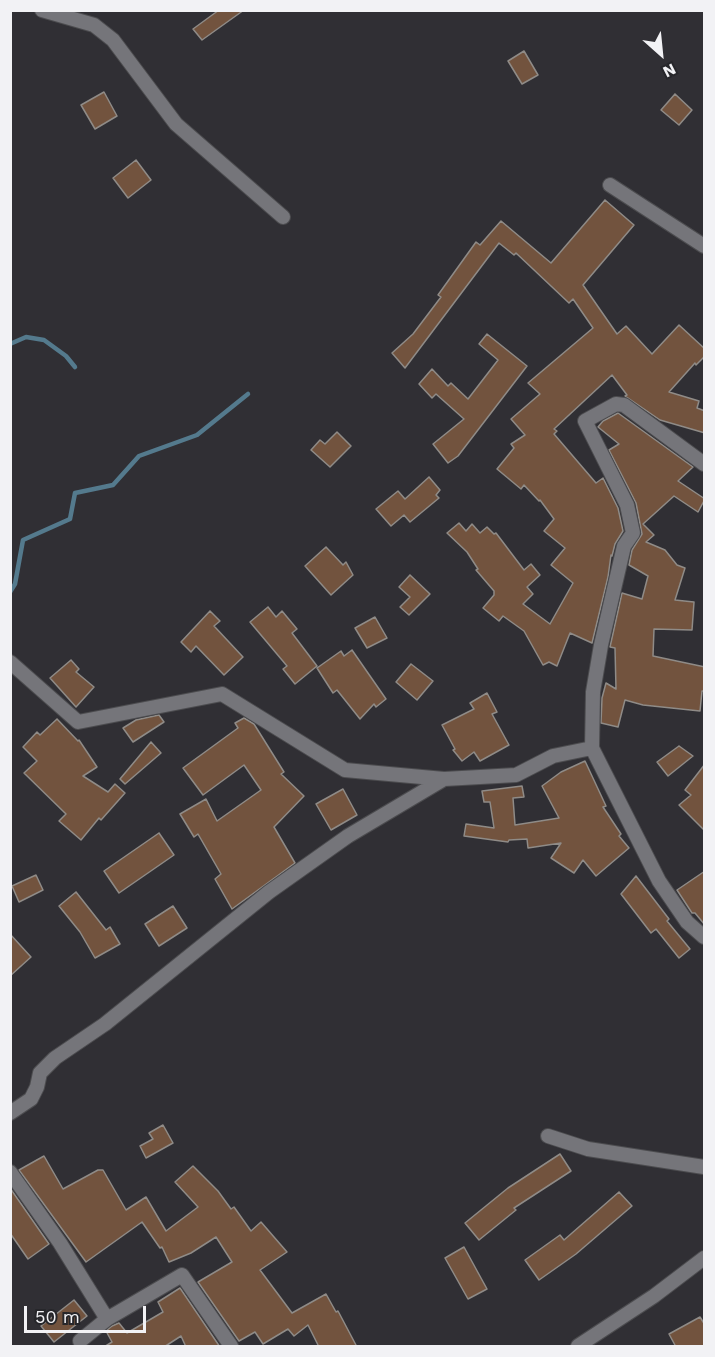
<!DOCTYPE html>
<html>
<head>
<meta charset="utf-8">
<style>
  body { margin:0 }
  #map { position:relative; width:715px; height:1357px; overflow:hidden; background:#302f34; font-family:"Work Sans",sans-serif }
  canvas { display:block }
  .frame { position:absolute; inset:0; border:12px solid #f2f2f5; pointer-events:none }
  .north { position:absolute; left:631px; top:24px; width:60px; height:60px; -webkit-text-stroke:4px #26262a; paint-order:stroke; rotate:153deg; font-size:16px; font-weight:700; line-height:24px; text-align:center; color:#f2f2f5 }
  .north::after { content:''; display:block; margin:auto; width:21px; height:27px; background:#f2f2f5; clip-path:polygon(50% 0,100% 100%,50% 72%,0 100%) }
  .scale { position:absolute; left:24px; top:1306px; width:122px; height:27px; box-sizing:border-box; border:3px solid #f2f2f5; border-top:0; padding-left:8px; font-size:18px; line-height:21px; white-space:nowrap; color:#f2f2f5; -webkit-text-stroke:4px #26262a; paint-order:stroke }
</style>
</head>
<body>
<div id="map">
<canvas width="715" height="1357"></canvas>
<div class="frame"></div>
<div class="north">N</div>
<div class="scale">50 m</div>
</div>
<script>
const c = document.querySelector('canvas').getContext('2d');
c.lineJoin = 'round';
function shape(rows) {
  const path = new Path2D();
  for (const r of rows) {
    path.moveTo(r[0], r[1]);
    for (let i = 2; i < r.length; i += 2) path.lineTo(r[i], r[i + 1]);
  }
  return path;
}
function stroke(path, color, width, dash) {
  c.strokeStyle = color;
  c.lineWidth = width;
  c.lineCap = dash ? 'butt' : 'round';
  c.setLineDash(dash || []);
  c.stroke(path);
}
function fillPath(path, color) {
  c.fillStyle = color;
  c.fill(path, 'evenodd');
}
const stream = shape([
  [10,344,26,337,44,340,66,356,75,367],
  [10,592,15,584,23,540,70,519,75,493,113,485,139,456,197,435,248,394]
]);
const building = shape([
  [219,10,244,10,202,40,193,29,219,10],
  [524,51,538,75,522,84,508,61,524,51],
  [104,92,117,116,95,129,81,105,104,92],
  [675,94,692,110,679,125,661,110,675,94],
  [136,160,151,180,128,198,113,178,136,160],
  [605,200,634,225,583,285,617,334,626,326,652,354,679,325,705,349,705,356,696,365,695,363,669,392,699,401,697,408,705,411,705,433,660,420,625,396,627,395,612,375,554,429,557,431,554,434,596,483,603,478,618,508,623,531,615,544,612,556,611,555,608,577,592,643,570,633,557,666,549,662,543,665,524,631,503,616,499,621,483,608,494,595,494,591,476,570,478,569,467,552,447,533,459,523,466,531,472,524,480,533,487,527,494,534,496,533,524,570,531,564,540,575,527,587,533,594,523,604,550,624,573,583,551,565,565,548,544,531,554,519,540,500,539,501,524,485,521,489,497,469,514,448,511,444,525,435,511,419,540,394,528,383,593,328,573,299,569,303,516,253,514,255,499,243,405,368,392,353,413,334,441,297,438,295,476,242,480,245,501,221,551,263,605,200],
  [487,334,527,366,458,456,448,463,433,444,464,419,436,394,432,398,419,384,432,369,448,386,451,383,468,399,498,360,479,344,487,334],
  [618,413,693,467,678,481,705,499,698,512,674,496,643,524,654,535,646,542,665,550,677,565,685,568,675,600,694,602,692,630,654,629,653,656,705,667,705,691,702,691,700,711,643,705,625,700,618,727,601,723,602,698,606,683,616,689,615,648,610,647,622,593,642,599,648,576,629,565,632,550,642,534,636,503,609,450,619,444,598,427,603,421,618,413],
  [337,432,351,446,330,467,311,450,320,440,325,444,337,432],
  [429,477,440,490,436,495,439,498,410,522,404,515,391,526,376,509,398,491,405,499,429,477],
  [326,547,343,565,346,562,353,575,331,595,305,566,326,547],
  [410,575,430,594,409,615,400,607,410,597,399,587,410,575],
  [268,607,276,617,282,611,297,629,292,633,317,666,295,684,283,669,287,666,250,622,268,607],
  [210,611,220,621,214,626,243,657,224,675,196,646,191,652,181,642,210,611],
  [375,617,387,638,367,648,355,628,375,617],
  [352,650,386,699,376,707,374,704,360,719,337,690,333,693,317,668,341,651,344,656,352,650],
  [71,660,79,669,76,672,94,687,76,707,50,678,71,660],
  [411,664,433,681,417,700,396,682,411,664],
  [487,693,497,712,492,714,509,745,480,761,474,752,462,761,453,750,455,749,442,725,474,709,470,703,487,693],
  [159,715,164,722,133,742,123,728,136,720,159,715],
  [244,718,254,724,284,772,281,774,304,796,274,827,295,863,232,909,215,879,221,874,198,834,194,837,180,814,206,799,217,821,261,790,244,765,203,795,183,768,238,728,235,723,244,718],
  [57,719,78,741,79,740,97,767,83,776,108,792,115,784,125,793,101,820,99,818,81,840,59,821,66,814,24,773,37,761,23,747,37,732,40,735,57,719],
  [151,742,161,753,125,784,120,779,151,742],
  [679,746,693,756,668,776,657,762,679,746],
  [585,761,606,806,603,807,621,834,619,836,629,848,596,876,583,860,574,873,551,858,561,843,528,848,527,839,509,840,508,842,464,836,466,824,494,828,490,802,484,802,482,791,522,786,524,797,513,798,515,825,559,818,542,786,561,772,585,761],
  [705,764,705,831,679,805,691,795,685,790,705,764],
  [343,789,357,815,331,830,316,804,343,789],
  [159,833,174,855,119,893,104,871,159,833],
  [705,871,705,925,695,913,692,913,677,890,705,871],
  [36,875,43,890,19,902,12,886,36,875],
  [636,876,669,919,667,921,690,949,679,958,656,929,651,933,621,894,636,876],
  [76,892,106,930,110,927,120,944,95,958,80,932,59,906,76,892],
  [173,906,187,928,159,946,145,924,173,906],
  [10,934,31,957,10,976,10,934],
  [163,1125,173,1143,146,1158,140,1146,153,1139,149,1133,163,1125],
  [560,1154,571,1171,514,1208,516,1210,479,1240,465,1223,508,1188,560,1154],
  [44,1156,63,1189,98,1170,103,1170,126,1210,146,1197,166,1231,198,1207,175,1182,193,1166,218,1191,231,1209,234,1207,251,1231,261,1222,287,1252,260,1270,292,1313,326,1294,336,1312,338,1311,357,1347,319,1347,308,1325,294,1336,288,1329,263,1344,255,1332,239,1341,198,1282,232,1262,216,1237,191,1253,169,1262,162,1247,160,1248,142,1222,86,1262,19,1170,44,1156],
  [10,1188,49,1244,28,1259,10,1233,10,1188],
  [619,1192,632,1206,576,1254,539,1280,525,1260,560,1235,564,1240,619,1192],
  [464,1247,487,1289,468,1299,445,1258,464,1247],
  [180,1288,220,1347,186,1347,181,1336,164,1347,104,1347,112,1342,106,1331,112,1326,119,1323,127,1333,163,1312,158,1302,180,1288],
  [74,1300,87,1316,54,1342,41,1326,74,1300],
  [700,1317,705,1325,705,1347,676,1347,669,1334,700,1317]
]);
const street = shape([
  [42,10,94,25,113,40,176,124,283,217],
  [610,185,704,246],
  [10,662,78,722,222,694,345,770,444,779,516,775,553,756,592,748,659,881,687,922,704,937],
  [592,748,593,692,601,645,624,546,633,533,627,505,585,421,616,404,624,405,704,464],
  [10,1113,31,1099,37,1087,40,1073,55,1058,105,1024,269,892,348,836,444,779],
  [548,1136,588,1149,704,1167],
  [10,1172,60,1243,107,1319],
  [80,1341,107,1319,182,1275,231,1346],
  [578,1346,654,1296,704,1258]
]);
stroke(stream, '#547a8d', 4.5);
fillPath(building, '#72533e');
stroke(building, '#8f8b87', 1.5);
stroke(street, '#4c4c4f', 16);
stroke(street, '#75757a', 14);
</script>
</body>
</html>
